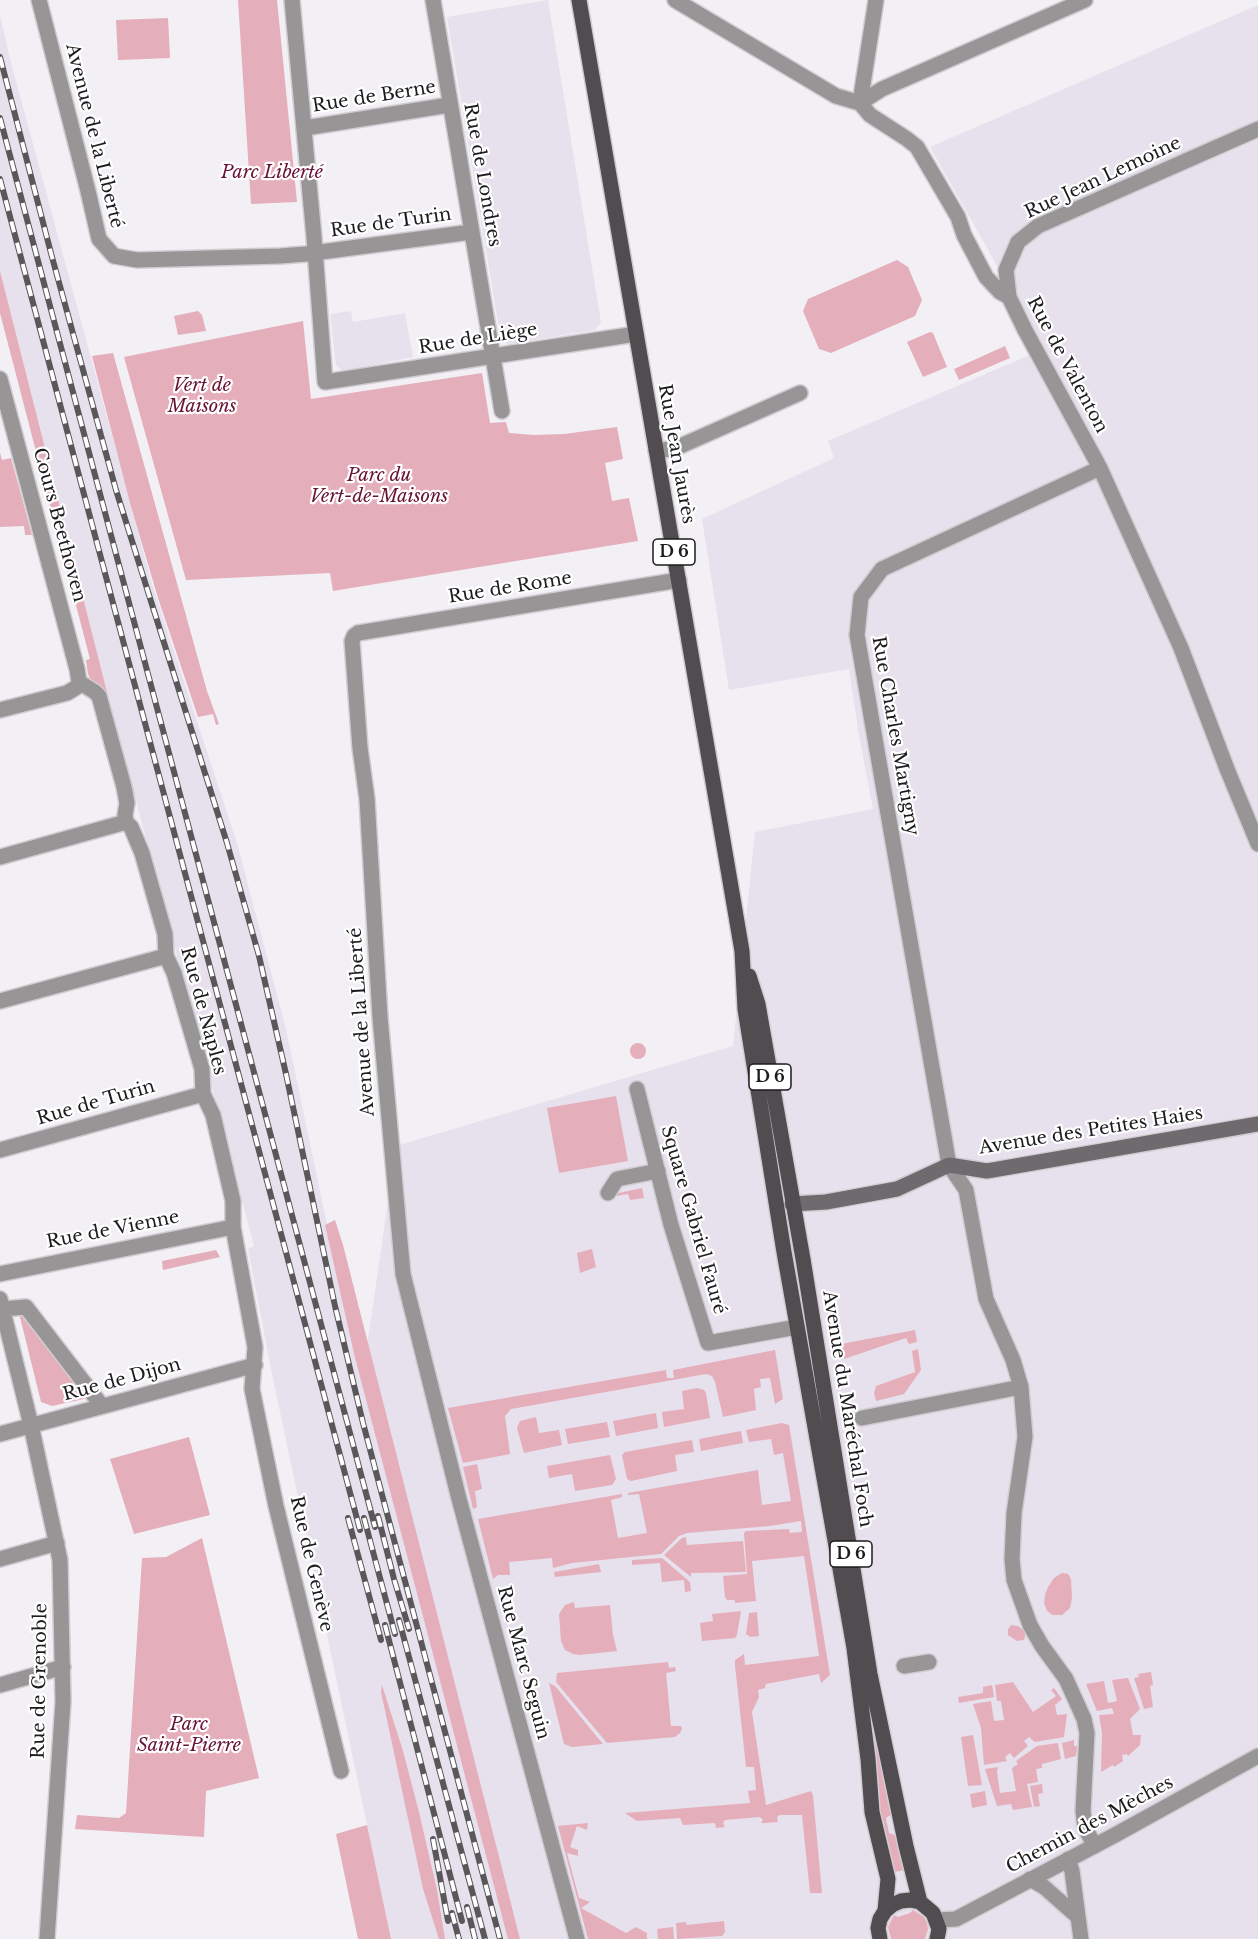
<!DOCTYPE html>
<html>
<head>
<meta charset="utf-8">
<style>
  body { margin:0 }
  canvas { display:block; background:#f2eff5 }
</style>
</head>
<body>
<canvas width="1258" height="1939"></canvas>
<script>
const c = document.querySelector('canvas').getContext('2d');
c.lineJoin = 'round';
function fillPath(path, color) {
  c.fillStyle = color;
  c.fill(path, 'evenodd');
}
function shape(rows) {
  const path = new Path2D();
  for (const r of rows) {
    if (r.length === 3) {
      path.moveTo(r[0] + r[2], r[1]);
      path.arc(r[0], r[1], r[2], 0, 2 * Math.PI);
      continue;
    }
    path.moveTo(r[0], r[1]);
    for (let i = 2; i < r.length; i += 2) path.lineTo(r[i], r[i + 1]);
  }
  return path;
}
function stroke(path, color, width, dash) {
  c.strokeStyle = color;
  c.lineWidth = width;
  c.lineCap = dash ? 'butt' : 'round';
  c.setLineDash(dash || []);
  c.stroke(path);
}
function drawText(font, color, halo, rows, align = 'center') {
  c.font = font + ' "Libre Baskerville",serif';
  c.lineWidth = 4.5;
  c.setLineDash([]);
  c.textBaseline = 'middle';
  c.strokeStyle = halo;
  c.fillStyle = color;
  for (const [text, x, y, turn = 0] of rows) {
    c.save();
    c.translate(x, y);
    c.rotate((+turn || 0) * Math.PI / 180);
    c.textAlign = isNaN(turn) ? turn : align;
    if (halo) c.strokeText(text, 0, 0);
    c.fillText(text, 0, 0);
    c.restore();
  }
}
const built = shape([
  [548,0,601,322,595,330,508,344,501,340,447,17],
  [1258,5,1258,1939,391,1939,272,1374,248,1249,254,1246,106,688,0,271,0,15,10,59,153,587,237,843,286,1029,355,1358,387,1478,364,1367,396,1146,733,1046,755,832,873,809,858,730,849,669,729,690,702,519,834,458,828,441,1044,349,930,147],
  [351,311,353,322,405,313,413,357,343,371,336,365,330,314]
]);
const green = shape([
  [238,0,277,0,297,202,251,204],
  [168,18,170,58,118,60,116,20],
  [897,260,908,267,922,300,915,316,831,353,819,349,803,311,808,299],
  [0,271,106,688,135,794,132,795,99,686,91,680,88,674,86,660,90,659,0,313],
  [198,311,202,315,206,331,178,335,174,316],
  [303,321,311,399,482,373,490,423,506,422,509,433,534,435,564,434,617,427,623,459,605,463,612,501,629,498,638,541,333,591,330,573,186,580,124,357],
  [930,332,933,333,947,367,923,377,907,342],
  [1005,346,1010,358,959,380,954,369],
  [113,353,207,691,219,724,216,725,213,714,198,717,158,598,130,503,92,356],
  [0,453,2,460,11,458,32,535,25,535,24,526,0,527],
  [638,1051,8],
  [616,1096,628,1161,559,1173,547,1108],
  [642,1188,644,1198,630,1200,628,1194,616,1196,614,1194],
  [335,1220,343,1245,520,1939,508,1939,355,1358,325,1225],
  [592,1249,596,1267,580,1273,577,1253],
  [216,1250,220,1257,163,1270,162,1261],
  [21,1312,88,1394,84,1399,52,1406,41,1402,19,1313],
  [915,1330,917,1342,909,1344,906,1338,844,1359,841,1344],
  [918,1349,921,1370,904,1394,876,1401,874,1393,876,1386,915,1372,912,1351],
  [775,1350,783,1399,775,1404,770,1378,760,1379,761,1387,754,1389,756,1410,723,1417,715,1382,712,1376,706,1374,517,1408,511,1409,505,1416,510,1454,463,1463,448,1408,666,1370,667,1378,674,1378,673,1370],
  [697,1388,704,1390,706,1393,710,1418,664,1427,662,1412,684,1409,682,1391],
  [656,1413,658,1428,616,1436,613,1421],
  [536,1417,539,1433,559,1430,562,1445,524,1453,517,1428,520,1421],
  [607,1422,610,1437,568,1444,565,1429],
  [782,1423,789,1425,830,1675,821,1683,819,1674,766,1684,765,1688,758,1690,759,1697,752,1712,766,1805,811,1791,813,1795,822,1893,810,1893,802,1815,780,1815,777,1817,778,1822,765,1823,761,1823,763,1820,760,1817,725,1820,723,1823,725,1827,716,1828,715,1823,683,1825,680,1818,637,1821,625,1813,750,1803,748,1791,756,1790,754,1767,746,1767,735,1665,735,1660,744,1654,745,1665,819,1656,804,1556,752,1561,756,1601,735,1603,735,1600,727,1600,725,1597,723,1576,747,1574,744,1533,746,1531,789,1529,790,1533,802,1532,801,1521,770,1526,687,1533,679,1536,661,1554,572,1563,553,1568,552,1558,509,1562,510,1575,498,1575,493,1579,478,1519,622,1494,622,1497,611,1500,618,1538,647,1533,639,1494,628,1495,628,1493,758,1470,762,1505,791,1501,783,1453,774,1455,771,1439,749,1442,746,1430],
  [741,1431,743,1443,701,1451,699,1439],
  [189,1437,210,1515,134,1534,110,1459],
  [692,1440,694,1452,675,1455,677,1471,631,1481,627,1479,622,1455,625,1452],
  [610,1455,616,1479,612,1485,575,1491,572,1474,549,1478,547,1466],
  [477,1464,482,1489,475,1491,477,1507,473,1509,463,1467],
  [686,1537,687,1545,743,1541,746,1572,691,1573,691,1577,664,1555,682,1538],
  [202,1538,259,1778,206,1791,204,1837,75,1829,77,1815,119,1818,126,1813,142,1558,166,1557],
  [662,1558,690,1582,691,1591,685,1592,684,1580,662,1582,660,1563,632,1565,632,1560],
  [599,1564,601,1572,555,1577,554,1572],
  [1062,1573,1068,1574,1071,1579,1072,1598,1070,1608,1062,1615,1053,1615,1047,1611,1044,1603,1045,1595,1048,1587,1054,1578],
  [574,1602,575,1608,610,1605,613,1635,617,1651,580,1655,573,1654,565,1650,561,1641,559,1614,565,1605],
  [741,1611,737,1635,735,1638,702,1641,700,1623,713,1621,712,1614],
  [757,1612,759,1636,750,1637,746,1634,749,1613],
  [1011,1625,1018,1626,1026,1632,1024,1640,1017,1641,1008,1635,1008,1629],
  [668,1662,669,1668,675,1667,676,1671,666,1673,671,1726,681,1726,682,1729,680,1733,675,1737,607,1743,556,1682,557,1673],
  [1151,1672,1153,1685,1150,1686,1153,1707,1144,1709,1134,1678,1139,1677,1138,1674],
  [1128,1678,1140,1709,1130,1719,1133,1735,1141,1735,1140,1745,1128,1756,1127,1754,1122,1755,1123,1761,1114,1767,1113,1765,1101,1772,1102,1733,1099,1715,1114,1714,1112,1708,1097,1711,1086,1684,1104,1681,1108,1703,1117,1701,1112,1680],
  [1013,1682,1033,1712,1056,1696,1051,1690,1054,1688,1062,1699,1055,1705,1057,1715,1067,1714,1064,1737,1035,1742,1029,1737,1024,1741,1028,1746,1014,1758,1010,1753,1005,1757,1007,1761,984,1765,981,1728,973,1704,991,1701,994,1721,1004,1720,1001,1701,997,1701,995,1685],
  [549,1683,555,1686,603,1744,572,1747,564,1744],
  [382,1685,403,1751,419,1812,437,1890,445,1939,439,1939,423,1889,381,1692],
  [992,1685,994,1697,959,1703,958,1697,983,1693,983,1687],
  [973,1735,982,1785,968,1786,961,1737],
  [874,1737,877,1737,892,1814,886,1818,889,1833,895,1835,906,1870,893,1872,877,1810,874,1765],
  [1074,1740,1074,1746,1077,1746,1076,1756,1065,1759,1062,1743],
  [1058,1743,1061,1759,1042,1764,1042,1768,1036,1769,1038,1782,1027,1784,1032,1807,1013,1810,1011,1804,997,1806,985,1769,998,1767,997,1772,1000,1793,1016,1791,1012,1768,1018,1764,1016,1761,1037,1746],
  [1042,1784,1043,1793,1038,1794,1040,1806,1034,1807,1030,1786],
  [985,1791,987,1805,972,1808,970,1794],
  [588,1823,587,1830,577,1826,570,1847,578,1850,578,1856,567,1853,579,1898,590,1902,581,1908,626,1933,636,1927,647,1933,647,1939,588,1939,558,1826],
  [367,1825,391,1939,358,1939,336,1834],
  [913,1910,924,1917,927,1923,928,1929,925,1939,891,1939,888,1927,894,1915,898,1917,910,1913],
  [724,1921,725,1932,722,1936,677,1939,676,1923,686,1922,687,1925],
  [673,1927,674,1939,658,1939,657,1929]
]);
const street = shape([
  [39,0,88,191,99,239,114,256,137,260,280,256,306,254,471,232],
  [292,0,314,237,325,382,636,334],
  [433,0,502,411],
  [675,0,836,96,860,103,870,115,907,139,917,147,958,217,964,235,986,277,1000,292,1009,297,1025,330,1100,468,1181,648,1227,769,1258,844],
  [860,103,882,89,1085,0],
  [860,103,876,0],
  [305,128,449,105],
  [1009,297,1006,270,1018,242,1038,226,1258,129],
  [0,379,77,669,79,682],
  [656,451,676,448,800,393],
  [79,682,95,692,99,696,124,787,127,803,125,815,126,822,131,827,142,853,165,934,166,956,174,973,202,1069,203,1094,213,1115,233,1201,233,1227,255,1347,252,1389,276,1506,341,1771],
  [0,710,67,693,77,687,79,682],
  [0,857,126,822],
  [0,1001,166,956],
  [637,1089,671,1225,708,1343,797,1327],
  [0,1150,203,1094],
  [608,1193,617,1179,658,1171],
  [0,1274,233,1227],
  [0,1299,31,1425,60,1560,63,1702,47,1939],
  [3,1309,26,1307,102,1406],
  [862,1418,1021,1387],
  [0,1434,255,1365],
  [0,1559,57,1543],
  [904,1666,929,1662],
  [0,1685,63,1667],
  [1095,1846,1085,1828,1083,1811,1087,1733,1084,1719,1066,1679,1042,1646,1030,1625,1014,1580,1012,1559,1014,1513,1025,1437,1021,1387,1013,1360,986,1299,966,1190,949,1165,857,635,861,597,882,569,1100,468],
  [1068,1859,1072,1871,1081,1939],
  [1030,1879,1044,1887,1078,1917],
  [937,1920,956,1919,1115,1835,1258,1756],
  [577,1939,458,1495,403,1274,380,1017,367,799,360,748,352,641,354,636,358,633,679,580]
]);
const secondary = shape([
  [792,1204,826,1202,897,1189,949,1165,987,1171,1258,1124]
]);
const primary = shape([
  [579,0,742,951,745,1009,784,1252,854,1648,868,1759,872,1812,888,1879,885,1911],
  [749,976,758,1004,803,1259,870,1674,906,1846,920,1902],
  [880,1939,878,1928,880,1919,885,1911,892,1905,901,1901,910,1900,920,1902,933,1913,939,1929,937,1939]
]);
const rail = shape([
  [0,57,52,257,116,490,227,843,259,956,286,1074,335,1306,363,1423,500,1939],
  [0,118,375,1527],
  [0,179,360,1530],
  [378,1516,394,1579,409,1629],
  [348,1518,381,1640],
  [364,1518,395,1634],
  [399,1620,485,1939],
  [385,1625,462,1921],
  [433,1839,448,1921],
  [467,1907,475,1939],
  [452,1913,459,1939]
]);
const shields = [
  [674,552,42],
  [770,1077,42],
  [851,1554,42]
];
const shieldNames = [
  ["D 6",674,552],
  ["D 6",770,1077],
  ["D 6",851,1554]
];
const streetNames = [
  ["Rue de Berne",374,97,-9],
  ["Avenue de la Liberté",94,136,76],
  ["Rue de Londres",482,175,80],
  ["Rue Jean Lemoine",1103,178,-25],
  ["Rue de Turin",391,223,-8],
  ["Rue de Liège",478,339,-9],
  ["Rue de Valenton",1067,365,62],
  ["Rue Jean Jaurès",676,454,80],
  ["Cours Beethoven",59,525,75],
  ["Rue de Rome",510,588,-9],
  ["Rue Charles Martigny",895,736,80],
  ["Rue de Naples",203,1011,75],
  ["Avenue de la Liberté",362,1022,-94],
  ["Rue de Turin",96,1103,-16],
  ["Avenue des Petites Haies",1091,1131,-9],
  ["Square Gabriel Fauré",693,1220,74],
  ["Rue de Vienne",113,1230,-11],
  ["Rue de Dijon",122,1380,-15],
  ["Avenue du Maréchal Foch",847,1409,81],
  ["Rue de Genève",311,1564,77],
  ["Rue Marc Seguin",523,1663,75],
  ["Rue de Grenoble",40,1681,-89],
  ["Chemin des Mèches",1090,1825,-28]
];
const parkNames = [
  ["Parc Liberté",272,173],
  ["Vert de",202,386],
  ["Maisons",202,407],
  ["Parc du",379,476],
  ["Vert-de-Maisons",379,497],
  ["Parc",189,1725],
  ["Saint-Pierre",189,1746]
];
fillPath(built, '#e7e1ee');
fillPath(green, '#e5aebb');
stroke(street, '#d0cdd2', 18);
stroke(secondary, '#d0cdd2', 18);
stroke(primary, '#d0cdd2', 18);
stroke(street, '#989597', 15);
stroke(secondary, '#6e6a6d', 15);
stroke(primary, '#514c50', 15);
stroke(rail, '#59575a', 6);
stroke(rail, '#fff', 4, [11]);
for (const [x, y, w] of shields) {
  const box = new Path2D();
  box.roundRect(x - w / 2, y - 13, w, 26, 4.5);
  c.fillStyle = '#fff';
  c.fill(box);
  stroke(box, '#1c1b1d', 1.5);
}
drawText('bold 16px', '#1c1b1d', null, shieldNames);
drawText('18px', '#1c1b1d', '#fff', streetNames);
drawText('italic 18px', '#671133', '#fff', parkNames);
</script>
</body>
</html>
